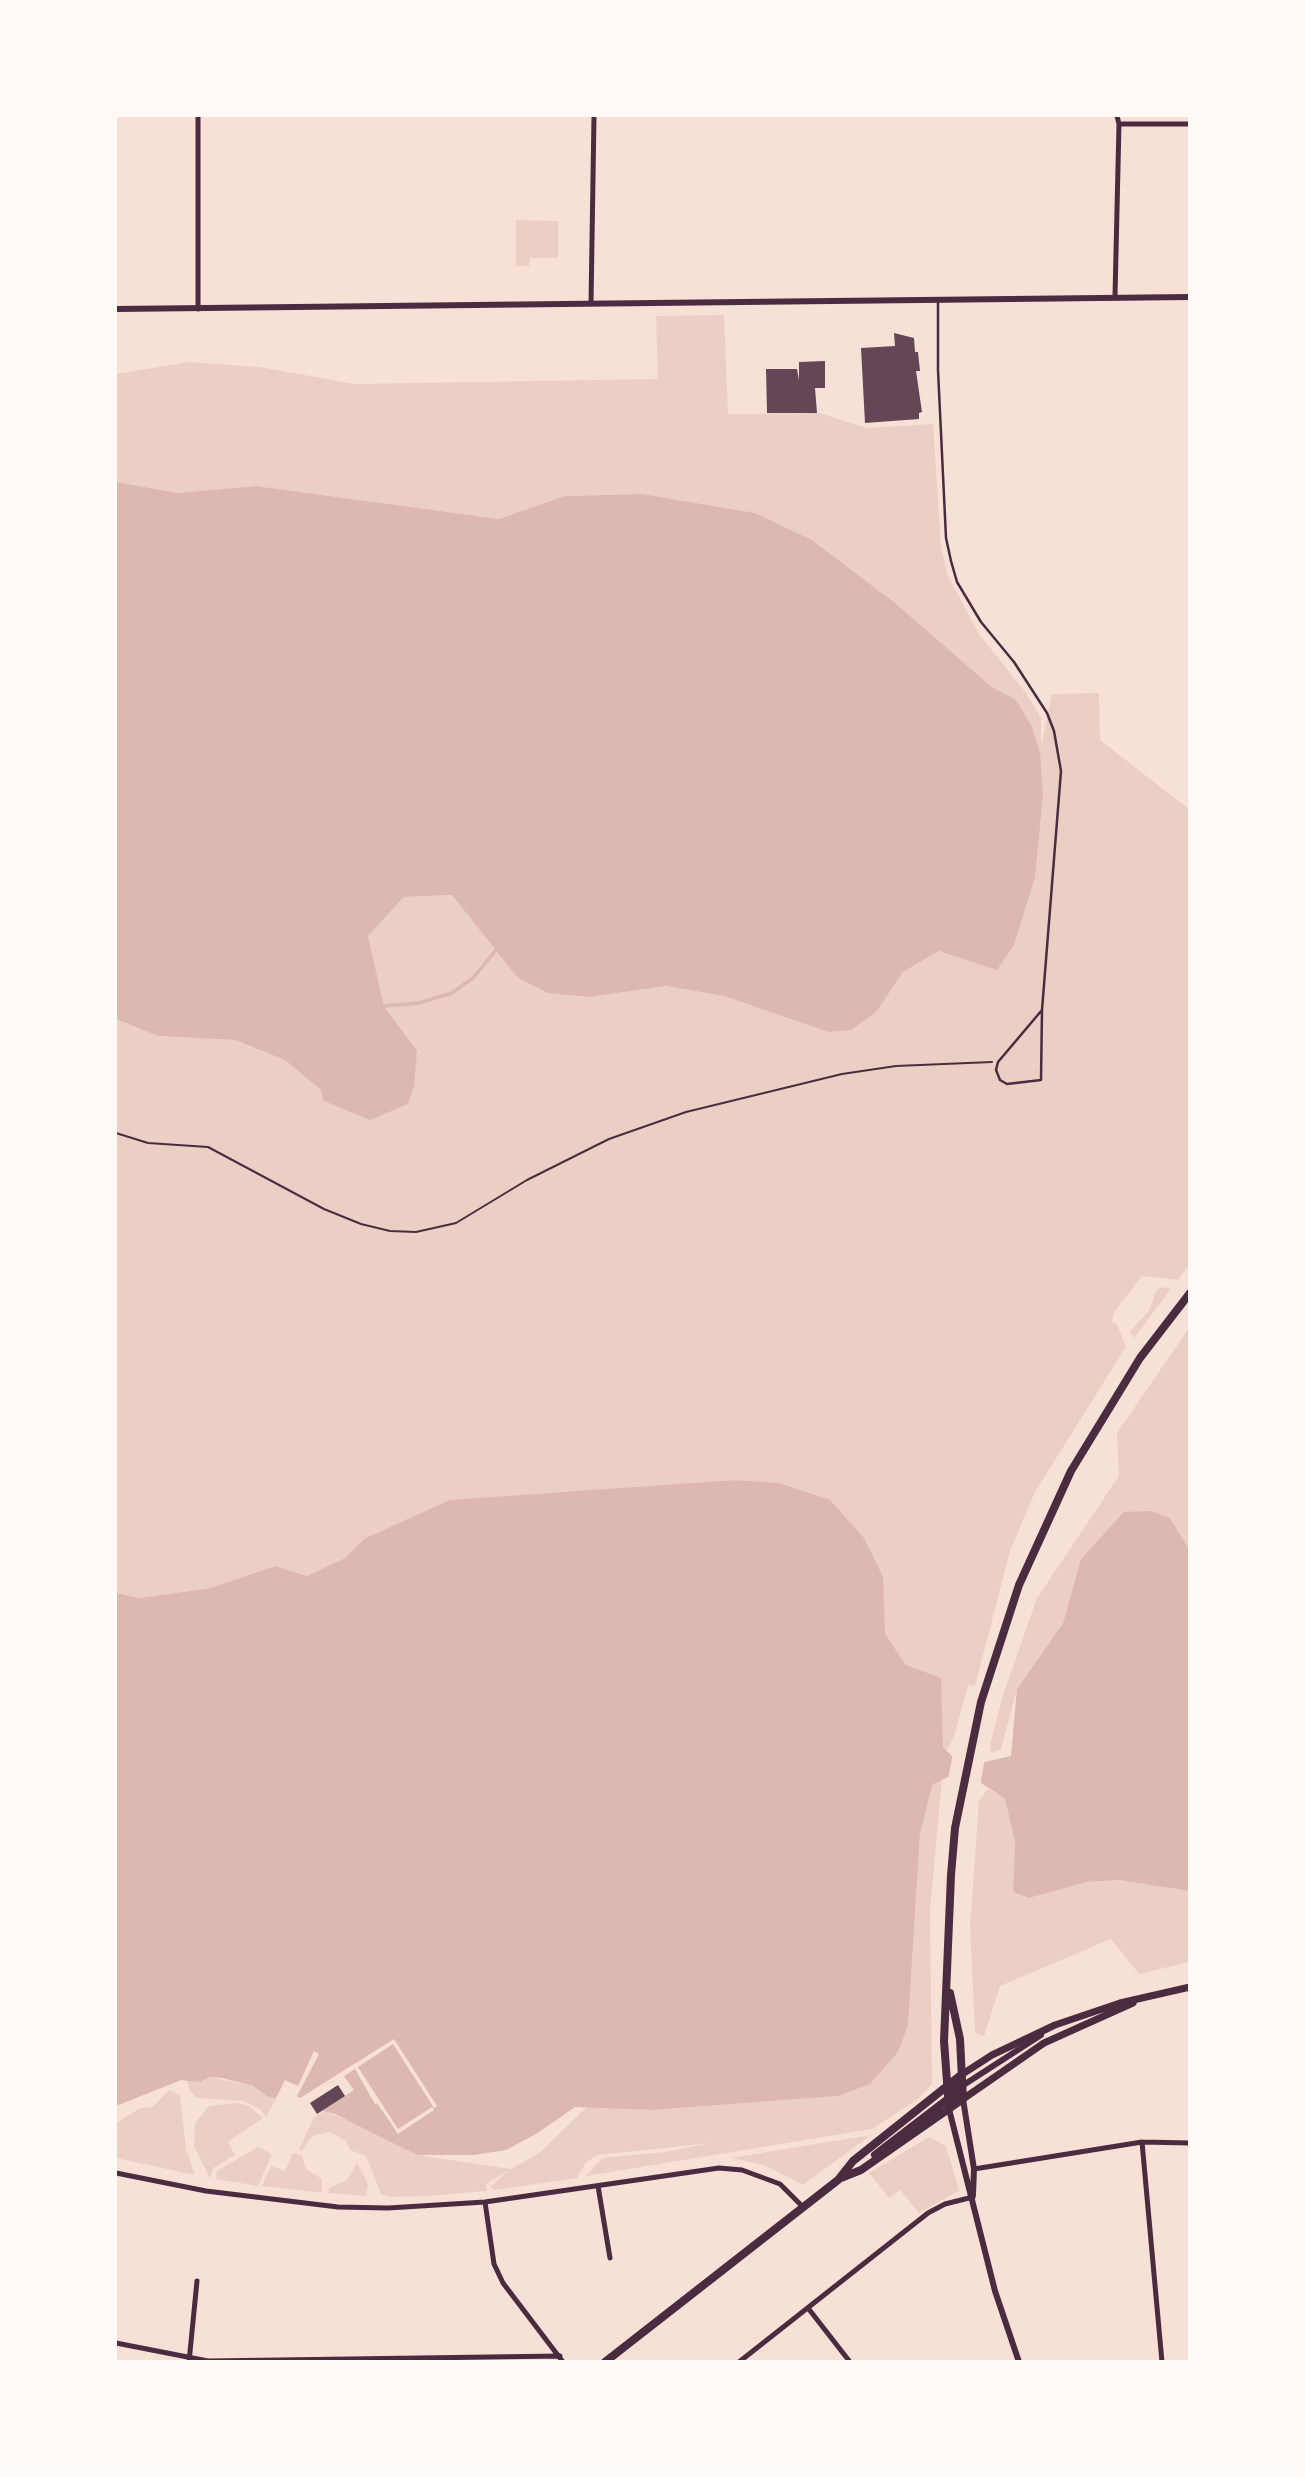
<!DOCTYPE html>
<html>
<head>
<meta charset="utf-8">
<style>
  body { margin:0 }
  #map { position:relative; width:1305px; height:2477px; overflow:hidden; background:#f7e1d7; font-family:Merriweather,serif }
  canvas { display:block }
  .frame { position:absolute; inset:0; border:117px solid #fffaf5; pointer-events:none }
</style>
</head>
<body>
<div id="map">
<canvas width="1305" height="2477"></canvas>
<div class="frame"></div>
</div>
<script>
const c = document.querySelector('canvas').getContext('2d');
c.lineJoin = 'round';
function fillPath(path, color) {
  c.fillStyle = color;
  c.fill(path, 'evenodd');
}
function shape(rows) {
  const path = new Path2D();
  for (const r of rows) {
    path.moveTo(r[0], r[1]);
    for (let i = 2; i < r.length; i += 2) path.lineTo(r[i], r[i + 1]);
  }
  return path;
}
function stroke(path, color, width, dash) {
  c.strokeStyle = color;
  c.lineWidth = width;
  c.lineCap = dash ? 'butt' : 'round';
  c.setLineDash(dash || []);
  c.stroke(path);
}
const green = shape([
  [516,220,558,221,558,258,530,258,529,266,516,266],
  [724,315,728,414,820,413,866,428,933,424,941,547,948,576,979,634,1026,693,1041,718,1041,747,1052,694,1099,693,1100,740,1190,810,1189,1265,1178,1280,1142,1276,1114,1312,1112,1322,1117,1324,1126,1347,1035,1492,1010,1551,975,1686,968,1685,954,1737,946,1752,906,1665,779,1483,735,1480,632,1488,364,1539,345,1558,307,1576,275,1566,211,1588,139,1598,116,1593,116,1019,158,1036,235,1040,285,1060,321,1090,417,1051,384,1006,368,936,404,897,452,895,517,977,590,997,664,986,724,996,828,1032,877,1011,903,972,939,951,1014,945,1035,879,1043,797,1016,701,992,687,895,603,812,540,755,513,643,494,564,496,499,519,256,486,177,493,116,482,116,374,189,362,259,367,355,384,658,379,656,316],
  [1161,1287,1171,1289,1134,1338,1130,1332,1150,1309,1156,1291],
  [1189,1328,1189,1549,1170,1518,1081,1559,1063,1623,1017,1689,1001,1749,991,1753,990,1745,1002,1698,1037,1598,1119,1476,1117,1433],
  [942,1779,930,1910,932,2084,918,2099,872,2129,586,2176,602,2158,665,2152,711,2143,598,2155,586,2162,577,2178,494,2190,490,2187,509,2170,486,2184,487,2191,428,2196,390,2197,381,2194,366,2156,350,2150,346,2141,330,2132,312,2136,302,2151,299,2149,314,2117,324,2111,361,2125,417,2155,511,2169,538,2154,587,2107,653,2110,838,2096,908,2025,920,1834,931,1785],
  [988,1789,1005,1799,1015,1842,1013,1892,1029,1898,1087,1882,1119,1880,1189,1891,1189,1962,1139,1974,1111,1939,1000,1986,984,2036,975,2033,970,1926,979,1801],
  [209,2077,253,2086,265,2096,277,2097,266,2117,260,2109,244,2101,197,2098,190,2092,187,2080],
  [169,2090,180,2095,186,2149,195,2175,116,2158,116,2123,140,2108,153,2107],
  [237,2103,249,2106,263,2118,228,2142,235,2155,213,2168,210,2179,194,2146,195,2123,209,2106],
  [871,2135,803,2185,764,2165,731,2158],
  [929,2137,946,2146,959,2191,919,2213,900,2190,889,2198,869,2173],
  [258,2147,272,2154,258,2186,216,2179,217,2171],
  [293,2153,302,2155,306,2169,322,2179,322,2193,262,2186,271,2166,285,2171],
  [357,2163,368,2184,366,2196,328,2193,329,2188,347,2180]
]);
const water = shape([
  [116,482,178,493,256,486,499,519,564,496,643,494,755,513,812,540,895,603,992,687,1016,700,1032,727,1040,753,1043,797,1035,878,1014,945,997,970,939,951,903,972,877,1011,851,1030,828,1032,724,996,665,986,590,997,548,993,517,977,452,895,404,897,368,936,384,1006,417,1051,414,1085,408,1104,370,1120,324,1101,321,1090,285,1060,235,1040,158,1036,116,1019],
  [735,1480,779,1483,830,1500,864,1538,883,1577,885,1634,906,1665,941,1678,943,1747,952,1756,985,1762,1011,1756,1017,1689,1063,1623,1081,1559,1124,1512,1150,1511,1170,1518,1189,1549,1189,1891,1119,1880,1087,1882,1029,1898,1013,1892,1015,1842,1005,1799,981,1783,948,1777,932,1785,920,1834,908,2025,898,2052,870,2084,838,2096,653,2110,575,2107,536,2134,506,2150,474,2155,417,2155,335,2114,266,2096,253,2086,222,2078,209,2077,200,2082,181,2080,116,2106,116,1593,139,1598,211,1588,275,1566,307,1576,345,1558,364,1539,450,1500]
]);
const pier = shape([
  [953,1753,985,1758,980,1786,948,1780],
  [394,2039,437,2106,434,2108,393,2044,358,2067,398,2129,432,2107,434,2110,398,2134,377,2103,375,2104,355,2069,344,2076,354,2090,318,2113,275,2100,285,2080,298,2086,314,2051,319,2054,297,2096,300,2098]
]);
const stream = shape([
  [384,1006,419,1003,452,993,473,978,496,950]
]);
const building = shape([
  [894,333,914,338,915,352,918,352,920,371,916,371,922,412,919,413,919,419,865,423,861,348,895,346],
  [825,361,825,388,815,388,817,413,767,413,766,369,797,369,799,380,799,362],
  [338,2085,345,2096,317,2114,310,2103]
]);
const path = shape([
  [116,1133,148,1143,208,1147,324,1209,361,1224,390,1231,416,1232,456,1223,527,1180,609,1139,686,1112,842,1074,896,1066,992,1062]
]);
const service = shape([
  [938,302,938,370,946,538,951,561,957,582,981,622,1014,662,1047,713,1054,731,1061,771,1042,1010,1041,1080,1007,1084,1000,1080,996,1070,998,1062,1042,1010]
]);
const minor = shape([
  [1119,124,1190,124],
  [1115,296,1119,124,1117,116],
  [591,303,594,116],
  [198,309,198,116],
  [1142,2142,1162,2362],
  [974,2169,1142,2142,1190,2143],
  [116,2173,206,2191,338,2207,388,2208,485,2202,719,2168,742,2170,780,2184,802,2206],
  [598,2186,610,2258],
  [485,2202,494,2264,503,2283,563,2362],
  [808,2308,850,2362],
  [116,2343,208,2361,560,2356],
  [189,2362,197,2281],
  [739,2362,928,2213,945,2204,973,2197]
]);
const tertiary = shape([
  [116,309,1190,297],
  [963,2099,974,2169,973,2195],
  [1019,2362,995,2291,949,2109,962,2086,1041,2035]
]);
const secondary = shape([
  [961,2075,992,2055,1055,2025,1120,2003,1190,1987],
  [963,2099,1044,2043,1133,2003]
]);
const primary = shape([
  [949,2109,944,2041,951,1875,955,1828,981,1702,1019,1585,1071,1471,1140,1358,1190,1293],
  [875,2155,948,2099,960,2078],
  [841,2178,861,2170,963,2099,960,2039,950,1993],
  [605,2362,838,2180,853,2161,961,2075]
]);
fillPath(green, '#ebcfc5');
fillPath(water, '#dcb8b0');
fillPath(pier, '#f7e1d7');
stroke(stream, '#dcb8b0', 3.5);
fillPath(building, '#644757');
stroke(path, '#4a2c40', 2);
stroke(service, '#4a2c40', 2.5);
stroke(minor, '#4a2c40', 5);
stroke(tertiary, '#4a2c40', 6);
stroke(secondary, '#4a2c40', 7);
stroke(primary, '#4a2c40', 8);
</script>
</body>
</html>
